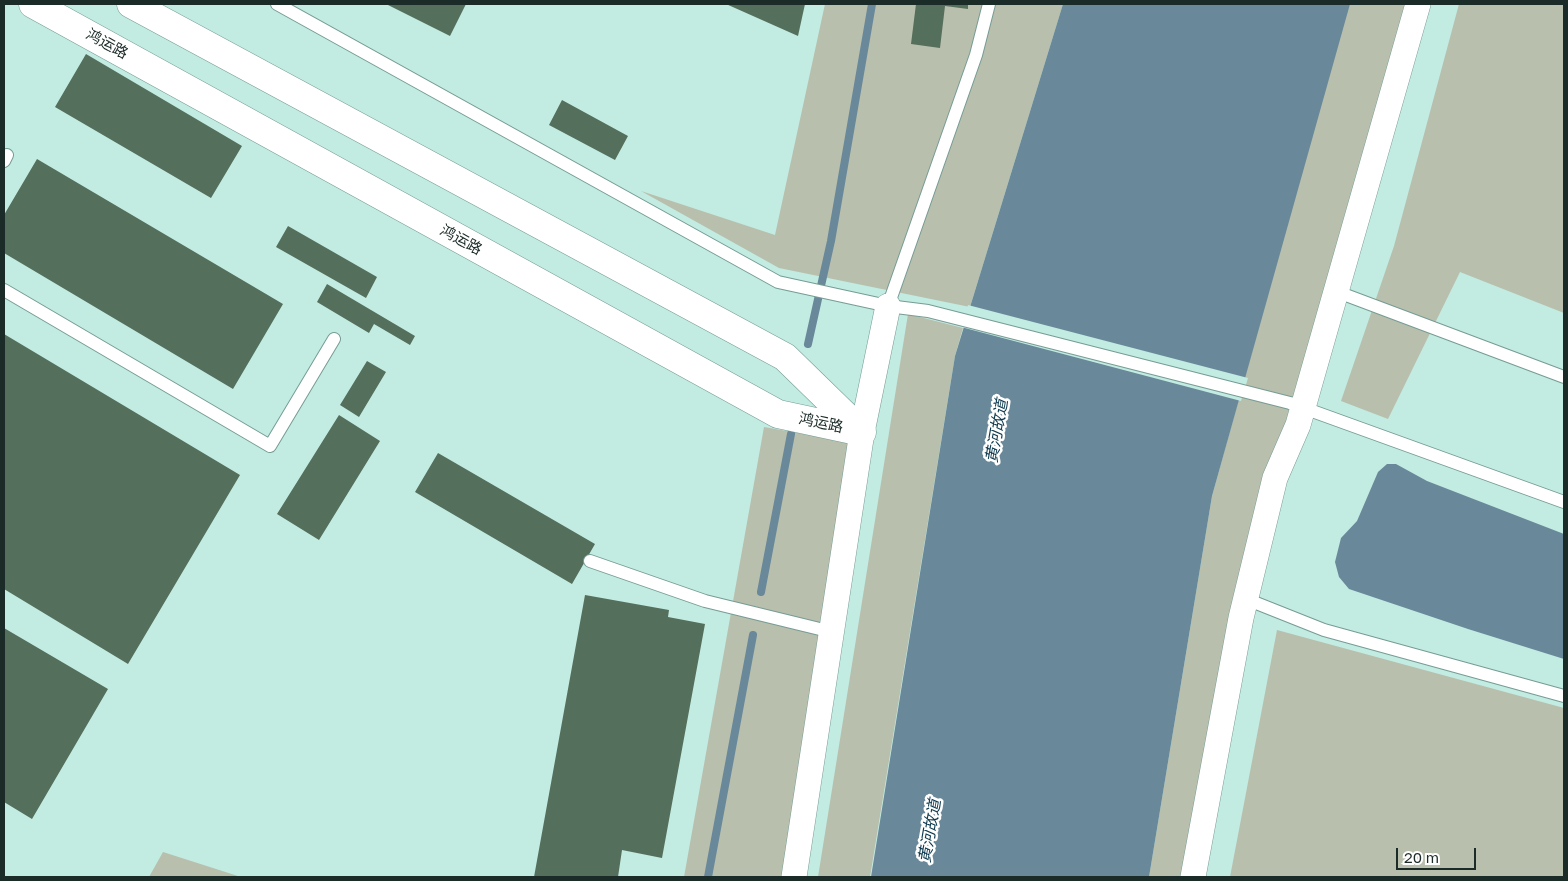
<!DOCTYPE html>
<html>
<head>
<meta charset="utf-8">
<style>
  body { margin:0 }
  #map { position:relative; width:1568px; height:881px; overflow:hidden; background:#c2ebe2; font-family:"Golos Text",sans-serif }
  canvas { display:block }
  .frame { position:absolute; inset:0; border:5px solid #1b2b28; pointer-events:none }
  .scale { position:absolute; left:1396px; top:848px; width:80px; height:22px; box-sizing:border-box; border:2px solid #1b2b28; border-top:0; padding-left:6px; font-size:15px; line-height:18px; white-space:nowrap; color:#1b2b28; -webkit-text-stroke:4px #fff; paint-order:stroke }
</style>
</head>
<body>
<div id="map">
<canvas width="1568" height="881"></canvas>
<div class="frame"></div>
<div class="scale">20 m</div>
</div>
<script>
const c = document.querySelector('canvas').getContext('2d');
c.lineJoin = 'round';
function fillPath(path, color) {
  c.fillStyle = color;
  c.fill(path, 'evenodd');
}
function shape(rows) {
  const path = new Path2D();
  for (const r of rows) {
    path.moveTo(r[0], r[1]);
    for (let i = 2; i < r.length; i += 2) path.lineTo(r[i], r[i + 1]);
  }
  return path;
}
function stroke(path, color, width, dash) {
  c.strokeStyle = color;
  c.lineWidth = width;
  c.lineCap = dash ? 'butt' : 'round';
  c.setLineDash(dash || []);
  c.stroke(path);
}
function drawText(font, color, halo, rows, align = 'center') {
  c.font = font + ' "Golos Text","Noto Sans SC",sans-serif';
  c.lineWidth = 5;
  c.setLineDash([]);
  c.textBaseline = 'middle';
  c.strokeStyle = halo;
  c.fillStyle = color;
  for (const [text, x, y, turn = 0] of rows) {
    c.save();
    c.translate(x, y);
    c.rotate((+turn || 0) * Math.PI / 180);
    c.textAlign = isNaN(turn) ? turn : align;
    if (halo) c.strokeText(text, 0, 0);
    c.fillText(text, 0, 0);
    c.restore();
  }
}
const green = shape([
  [825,4,1063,4,970,307,779,268,641,191,775,235],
  [1348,4,1408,4,1184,877,1149,877,1212,496],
  [1459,4,1564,4,1564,313,1460,272,1388,419,1341,401,1394,246],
  [908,314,963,328,955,356,870,877,818,877],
  [764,427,850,442,782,877,684,877],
  [1277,630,1564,708,1564,877,1230,877],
  [163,852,241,877,149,877]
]);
const water = shape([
  [1063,4,1350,4,1212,496,1149,877,871,877,955,356],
  [1387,464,1396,464,1427,481,1564,534,1564,659,1468,629,1349,589,1339,577,1335,562,1341,538,1357,521,1378,472]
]);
const pier = shape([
  [968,305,1248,378,1241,401,961,327]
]);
const stream = shape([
  [808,344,831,241,872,4],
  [761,592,791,434],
  [708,877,753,635]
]);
const building = shape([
  [386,4,466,4,450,36],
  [726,4,805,4,798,36],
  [916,4,968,4,968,9,945,6,940,48,911,44],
  [86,54,242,146,211,198,55,107],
  [562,100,628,136,615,160,549,125],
  [37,159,283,304,233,389,4,253,4,215],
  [288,226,377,277,366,298,276,247],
  [327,284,415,336,410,345,374,324,369,333,317,302],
  [4,334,240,475,128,664,4,589],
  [367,361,386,372,359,417,340,405],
  [339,415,380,441,319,540,277,514],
  [438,453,595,544,572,584,415,492],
  [585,595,669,610,668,617,705,624,662,858,622,850,618,877,534,877],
  [4,628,108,689,32,819,4,802]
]);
const service = shape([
  [277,4,778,282,888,306,928,311,1290,403,1564,502],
  [4,161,7,155],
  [4,290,270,446,334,339],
  [1335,291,1564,377],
  [888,306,976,55,989,4],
  [590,561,705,601,832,632],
  [1246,599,1324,630,1564,696]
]);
const minor = shape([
  [794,877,862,432,888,306],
  [1193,877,1241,618,1275,478,1298,425,1418,4]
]);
const tertiary = shape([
  [33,4,778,414,862,432],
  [131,4,785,357,862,432]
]);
const streetNames = [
  ["鸿运路",107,44,29],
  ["鸿运路",461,240,29],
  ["鸿运路",821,423,12]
];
const waterNames = [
  ["黄河故道",997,431,-80],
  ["黄河故道",930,831,-80]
];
fillPath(green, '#b8bfad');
fillPath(water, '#69889a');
fillPath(pier, '#c2ebe2');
stroke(stream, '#69889a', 8);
fillPath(building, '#546f5b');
stroke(service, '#769c94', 14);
stroke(minor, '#769c94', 26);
stroke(tertiary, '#769c94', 29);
stroke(service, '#fff', 12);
stroke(minor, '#fff', 25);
stroke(tertiary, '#fff', 28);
drawText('15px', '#1b2b28', '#fff', streetNames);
drawText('italic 16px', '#0c384d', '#fff', waterNames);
</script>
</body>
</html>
